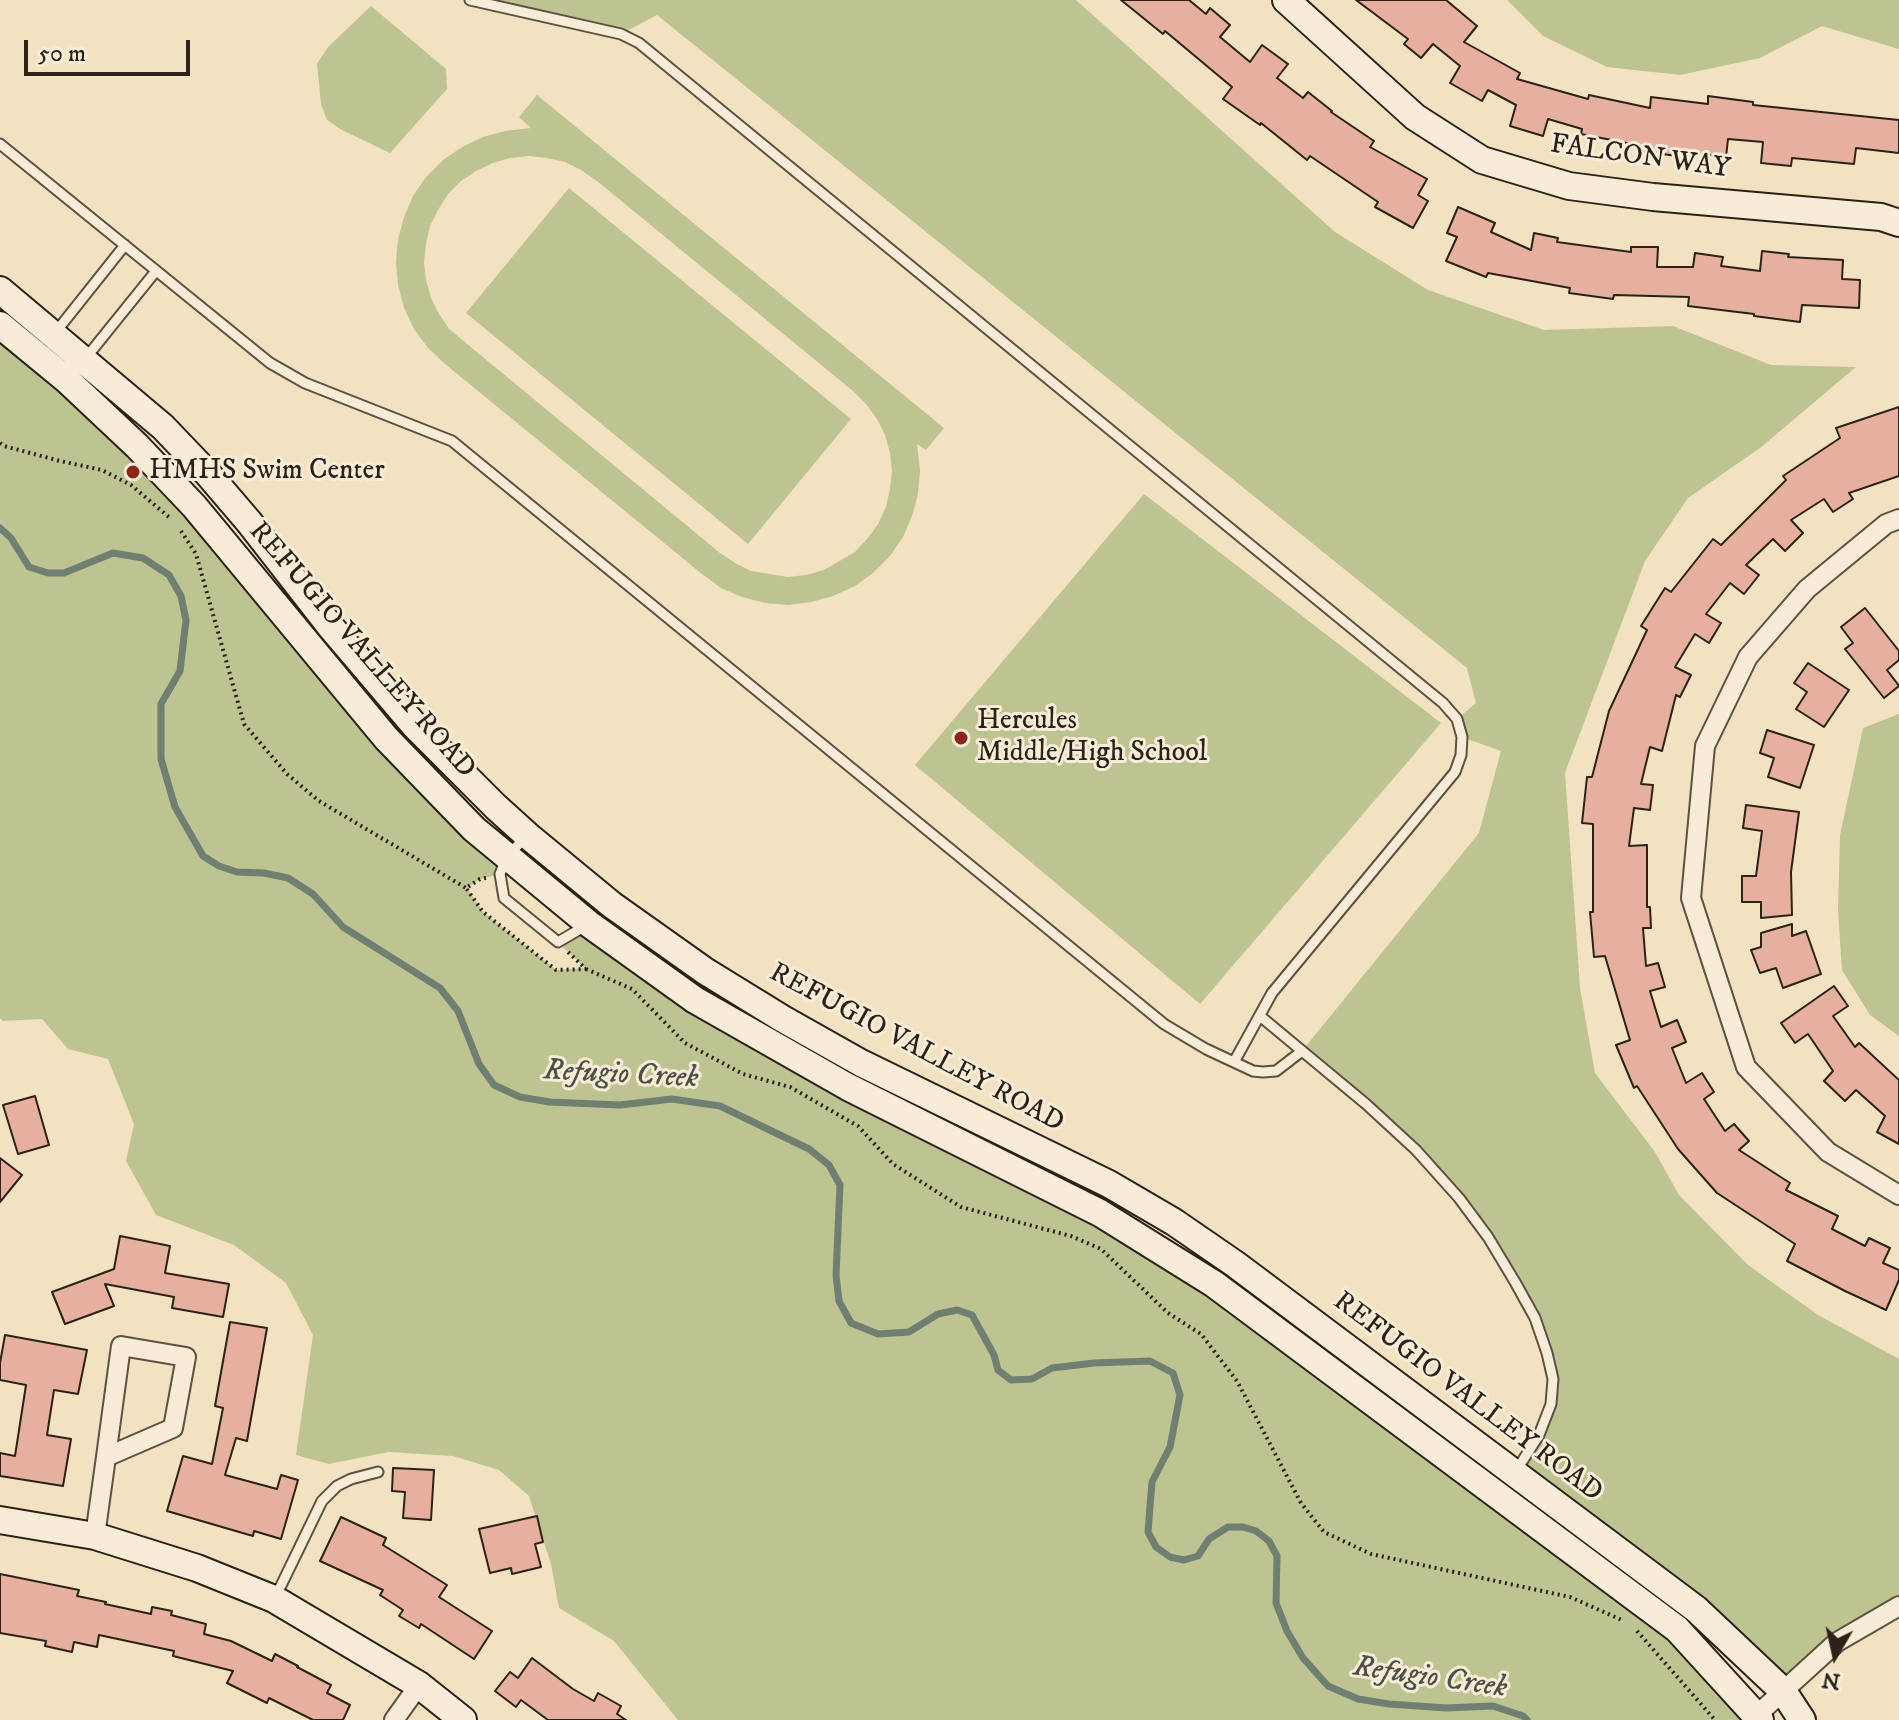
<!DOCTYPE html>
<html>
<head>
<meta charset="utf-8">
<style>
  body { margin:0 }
  #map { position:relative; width:1899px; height:1720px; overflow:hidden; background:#f2e2c1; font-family:"IM FELL DW Pica",serif }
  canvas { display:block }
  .north { position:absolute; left:1795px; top:1616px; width:80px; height:80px; -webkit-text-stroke:6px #f7ecd7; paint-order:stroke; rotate:189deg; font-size:22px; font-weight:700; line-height:32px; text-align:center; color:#2b2117 }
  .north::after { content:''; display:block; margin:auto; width:28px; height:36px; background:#2b2117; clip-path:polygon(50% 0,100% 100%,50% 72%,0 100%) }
  .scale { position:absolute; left:24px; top:40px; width:166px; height:36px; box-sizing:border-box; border:4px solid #2b2117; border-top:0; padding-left:10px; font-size:24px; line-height:28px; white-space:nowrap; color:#2b2117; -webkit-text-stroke:6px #f7ecd7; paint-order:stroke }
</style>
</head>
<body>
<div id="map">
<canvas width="1899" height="1720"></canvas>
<div class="north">N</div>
<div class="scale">50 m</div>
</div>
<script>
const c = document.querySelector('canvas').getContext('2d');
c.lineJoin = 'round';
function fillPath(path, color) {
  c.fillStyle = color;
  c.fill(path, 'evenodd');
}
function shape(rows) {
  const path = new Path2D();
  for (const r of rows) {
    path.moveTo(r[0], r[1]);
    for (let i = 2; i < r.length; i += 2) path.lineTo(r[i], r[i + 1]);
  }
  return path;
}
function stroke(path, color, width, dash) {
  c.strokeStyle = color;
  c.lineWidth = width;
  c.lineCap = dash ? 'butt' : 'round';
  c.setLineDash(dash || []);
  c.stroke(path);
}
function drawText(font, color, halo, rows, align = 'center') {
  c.font = font + ' "IM FELL DW Pica",serif';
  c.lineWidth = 6;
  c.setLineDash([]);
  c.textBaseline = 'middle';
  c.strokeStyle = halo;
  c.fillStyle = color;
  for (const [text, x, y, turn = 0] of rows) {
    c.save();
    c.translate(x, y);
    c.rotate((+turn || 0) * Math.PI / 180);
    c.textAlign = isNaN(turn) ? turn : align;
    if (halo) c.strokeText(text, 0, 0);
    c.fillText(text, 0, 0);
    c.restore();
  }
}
const green = shape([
  [470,0,1076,0,1335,232,1428,290,1544,330,1673,326,1771,365,1856,367,1760,448,1688,498,1645,561,1565,773,1580,988,1595,1073,1655,1152,1679,1195,1748,1265,1818,1315,1899,1359,1899,1606,1783,1691,1514,1473,1539,1435,1553,1379,1535,1317,1488,1237,1416,1150,1302,1051,1479,833,1501,751,1462,737,1457,719,1476,703,1467,668,657,15,621,34],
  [1507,0,1899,0,1899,49,1822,26,1760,58,1680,75,1607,67,1543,36],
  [371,6,446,69,447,89,390,153,340,129,327,120,321,104,319,83,317,64,328,47],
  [537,95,944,428,926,450,917,444,920,470,918,494,912,516,903,537,890,556,873,573,855,586,833,596,811,602,788,605,765,603,742,597,721,588,702,574,445,364,428,348,414,329,404,308,398,285,396,262,398,239,404,217,413,196,426,177,443,160,462,147,483,137,505,131,531,128,519,117],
  [529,156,547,158,565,162,581,170,597,181,853,391,866,404,877,419,885,435,890,453,892,471,890,489,886,507,878,524,868,538,855,552,824,570,806,575,788,577,751,571,735,563,720,553,449,329,439,314,431,298,426,280,424,262,426,244,430,226,438,210,448,194,461,181,476,171,493,163,510,158],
  [569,188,851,419,748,544,466,313],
  [0,325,38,355,507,856,500,874,480,879,467,888,483,912,556,970,585,968,558,942,589,924,695,1000,1100,1213,1677,1629,1760,1720,678,1720,614,1641,559,1608,551,1564,529,1496,499,1470,453,1456,389,1452,329,1464,296,1455,313,1335,286,1283,234,1245,156,1215,126,1161,134,1124,108,1059,68,1049,42,1019,3,1021,0,1018],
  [1144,494,1441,723,1200,1004,915,765],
  [1899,714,1899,1036,1870,1015,1842,970,1838,911,1840,835,1863,728]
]);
const stream = shape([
  [0,528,11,538,29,567,48,573,64,573,113,553,143,558,169,575,181,596,186,620,180,671,161,704,161,759,175,807,203,856,219,866,237,872,264,873,288,878,313,894,343,927,440,988,458,1011,479,1064,494,1085,520,1097,550,1102,620,1105,672,1099,720,1106,809,1149,829,1165,840,1185,836,1275,839,1301,851,1323,878,1334,909,1332,938,1314,957,1310,972,1315,994,1355,998,1370,1011,1380,1032,1379,1052,1368,1094,1363,1150,1361,1173,1373,1180,1395,1170,1447,1152,1482,1148,1532,1156,1547,1170,1557,1184,1560,1198,1556,1209,1539,1228,1527,1243,1527,1256,1531,1269,1541,1277,1556,1276,1603,1287,1631,1303,1658,1328,1686,1358,1699,1389,1704,1446,1708,1493,1706,1523,1716,1527,1720]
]);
const building = shape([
  [1121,0,1189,0,1206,14,1210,8,1230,25,1220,37,1250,62,1262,45,1288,64,1277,78,1303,98,1308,92,1332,111,1331,112,1374,141,1370,147,1427,179,1418,195,1428,201,1413,228,1375,207,1378,202,1310,156,1307,160,1261,123,1260,125,1223,99,1232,87,1165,31,1163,34,1121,0],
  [1356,0,1446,0,1477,26,1464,42,1520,73,1517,79,1588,99,1589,95,1650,108,1651,97,1708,104,1708,96,1753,102,1753,105,1899,120,1899,153,1856,148,1854,164,1792,158,1791,166,1761,163,1763,142,1728,139,1726,157,1678,151,1678,156,1637,151,1637,145,1581,134,1582,129,1548,119,1543,136,1510,126,1516,105,1488,90,1482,101,1450,83,1460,66,1433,44,1421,58,1404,44,1408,39,1356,0],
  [1458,207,1495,223,1491,232,1531,250,1534,233,1558,238,1557,242,1631,252,1631,247,1658,247,1657,267,1693,267,1695,253,1723,257,1721,266,1760,271,1762,251,1789,254,1788,257,1843,260,1842,279,1860,280,1859,308,1802,305,1800,322,1754,316,1754,314,1688,306,1689,297,1614,295,1613,299,1569,293,1570,288,1488,273,1486,277,1446,261,1457,237,1447,233,1458,207],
  [1899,407,1899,476,1849,493,1853,499,1833,512,1824,499,1791,520,1803,533,1785,551,1773,539,1746,565,1759,575,1744,594,1730,583,1706,614,1721,623,1709,643,1695,634,1675,667,1691,675,1680,697,1676,695,1662,751,1650,747,1641,784,1653,785,1650,810,1634,808,1629,846,1647,845,1647,907,1650,907,1651,928,1643,928,1646,966,1658,963,1665,987,1650,991,1661,1027,1677,1020,1686,1042,1672,1048,1686,1083,1702,1073,1714,1092,1704,1099,1725,1131,1734,1124,1749,1141,1739,1150,1790,1183,1786,1190,1838,1216,1832,1229,1865,1246,1869,1238,1890,1248,1883,1263,1899,1270,1899,1280,1886,1310,1845,1291,1787,1261,1795,1244,1717,1193,1678,1149,1637,1086,1634,1088,1616,1045,1630,1040,1605,956,1594,957,1590,912,1593,912,1593,824,1582,823,1587,777,1592,777,1609,711,1647,630,1641,626,1665,588,1671,592,1713,539,1721,545,1786,480,1783,476,1840,438,1836,428,1899,407],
  [1865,608,1899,651,1899,660,1887,670,1899,686,1884,698,1845,649,1853,643,1841,627,1865,608],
  [1808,663,1849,690,1824,727,1796,709,1807,692,1794,683,1808,663],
  [1767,730,1814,745,1800,788,1768,777,1774,758,1760,753,1767,730],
  [1746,805,1799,812,1791,872,1792,915,1761,918,1761,902,1742,902,1742,876,1756,876,1762,831,1743,828,1746,805],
  [1792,924,1792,936,1806,931,1821,974,1783,988,1776,968,1760,973,1751,950,1761,947,1761,933,1792,924],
  [1834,986,1848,1006,1833,1016,1855,1047,1859,1043,1899,1080,1899,1144,1877,1132,1885,1116,1856,1090,1845,1101,1824,1081,1833,1071,1808,1034,1795,1043,1781,1023,1834,986],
  [35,1096,49,1145,18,1154,3,1105,35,1096],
  [0,1158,22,1175,0,1202,0,1158],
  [120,1236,170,1246,165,1273,229,1284,223,1317,172,1308,174,1297,105,1284,114,1306,65,1324,52,1292,114,1269,120,1236],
  [230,1322,267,1328,247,1441,236,1438,225,1475,277,1489,281,1475,298,1480,281,1539,254,1531,253,1536,167,1511,183,1456,212,1464,223,1408,215,1406,230,1322],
  [5,1335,87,1350,78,1394,54,1390,47,1435,71,1439,63,1486,0,1476,0,1453,15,1456,26,1385,0,1380,0,1363,5,1335],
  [393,1468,434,1470,431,1520,403,1518,405,1492,392,1491,393,1468],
  [537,1516,543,1542,535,1544,541,1567,512,1574,511,1568,490,1573,479,1529,537,1516],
  [341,1517,386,1538,383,1545,447,1585,439,1597,492,1631,474,1659,421,1624,419,1628,399,1616,403,1610,380,1595,383,1590,320,1561,341,1517],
  [0,1574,79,1590,77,1596,106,1602,105,1604,151,1614,152,1607,172,1611,171,1615,206,1624,204,1634,231,1641,272,1661,275,1654,298,1666,297,1667,331,1685,327,1693,350,1705,343,1720,313,1720,269,1698,267,1703,227,1683,233,1671,173,1656,174,1651,99,1635,97,1647,74,1642,72,1652,45,1646,46,1641,0,1633,0,1574],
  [532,1658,573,1689,594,1701,598,1693,621,1706,617,1714,626,1720,548,1720,521,1700,516,1707,495,1691,510,1672,518,1678,532,1658]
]);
const path = shape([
  [0,443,4,446,60,461,102,470,131,485,170,518],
  [181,531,196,554,244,724,287,774,319,801,466,888],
  [486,878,480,879,466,888,483,912,556,970,586,969,568,952],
  [586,969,632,989,685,1043,743,1074,790,1087,858,1126,893,1164,961,1207,1071,1236,1101,1249,1168,1313,1201,1334,1237,1381,1301,1503,1324,1532,1371,1554,1570,1597,1624,1621],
  [1637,1631,1715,1720]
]);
const lane = shape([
  [470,0,621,34,639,43,1443,703,1457,719,1462,737,1461,755,1455,772,1272,993,1234,1062],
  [0,144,270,363,305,383,452,441,1164,1024,1206,1049,1253,1071,1263,1072,1276,1071,1302,1051],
  [55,333,125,245],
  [85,359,156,271],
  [525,838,507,856,500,874,504,898,558,942,587,925],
  [1260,1016,1366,1104,1416,1150,1459,1198,1488,1237,1515,1282,1535,1318,1547,1353,1553,1379,1551,1404,1539,1435,1516,1471],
  [275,1598,322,1501,337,1486,351,1479,378,1472]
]);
const street = shape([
  [1899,519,1886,524,1807,589,1748,657,1705,746,1691,898,1746,1067,1828,1152,1899,1195],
  [95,1536,106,1457,121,1346,186,1357,173,1428,106,1457],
  [1757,1715,1837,1642,1899,1606],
  [394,1720,419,1685]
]);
const secondary = shape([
  [1286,0,1415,117,1482,160,1569,186,1653,197,1881,217,1899,223],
  [0,290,163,427,208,474,249,522,330,626,415,726,496,807,527,835,612,905,705,971,783,1019,861,1063,1109,1184,1174,1222,1235,1264,1696,1609,1783,1691,1802,1720],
  [0,325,68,381,137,446,194,506,386,738,474,829,589,924,695,1000,848,1087,1100,1213,1214,1284,1677,1629,1760,1720],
  [0,1520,95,1536,197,1568,274,1599,419,1685,463,1720]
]);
const markers = [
  [133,472,8,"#8f2418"],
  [961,738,8,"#8f2418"]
];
const streetNames = [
  ["FALCON WAY",1640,158,8],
  ["REFUGIO VALLEY ROAD",361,651,49],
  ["REFUGIO VALLEY ROAD",916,1049,28],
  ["REFUGIO VALLEY ROAD",1467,1398,37]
];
const poiNames = [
  ["HMHS Swim Center",149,472],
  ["Hercules",977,722],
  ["Middle/High School",977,754]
];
const waterNames = [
  ["Refugio Creek",621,1076,3],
  ["Refugio Creek",1430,1679,8]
];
fillPath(green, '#bdc391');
stroke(stream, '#6f7f72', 7);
fillPath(building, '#e6af9e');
stroke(building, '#2b2117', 2);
stroke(lane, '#5d5142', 13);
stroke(street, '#5d5142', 22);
stroke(secondary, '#2b2117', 30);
stroke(path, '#2b2117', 4, [2, 4]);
stroke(lane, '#f7ecd7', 9);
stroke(street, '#f7ecd7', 18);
stroke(secondary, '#f7ecd7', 26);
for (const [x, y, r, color] of markers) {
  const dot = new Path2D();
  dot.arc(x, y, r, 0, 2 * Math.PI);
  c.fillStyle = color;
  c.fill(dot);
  stroke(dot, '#f7ecd7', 3);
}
drawText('28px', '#2b2117', '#f7ecd7', streetNames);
drawText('28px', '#2b2117', '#f7ecd7', poiNames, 'left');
drawText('italic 30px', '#4d5045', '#f7ecd7', waterNames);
</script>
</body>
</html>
